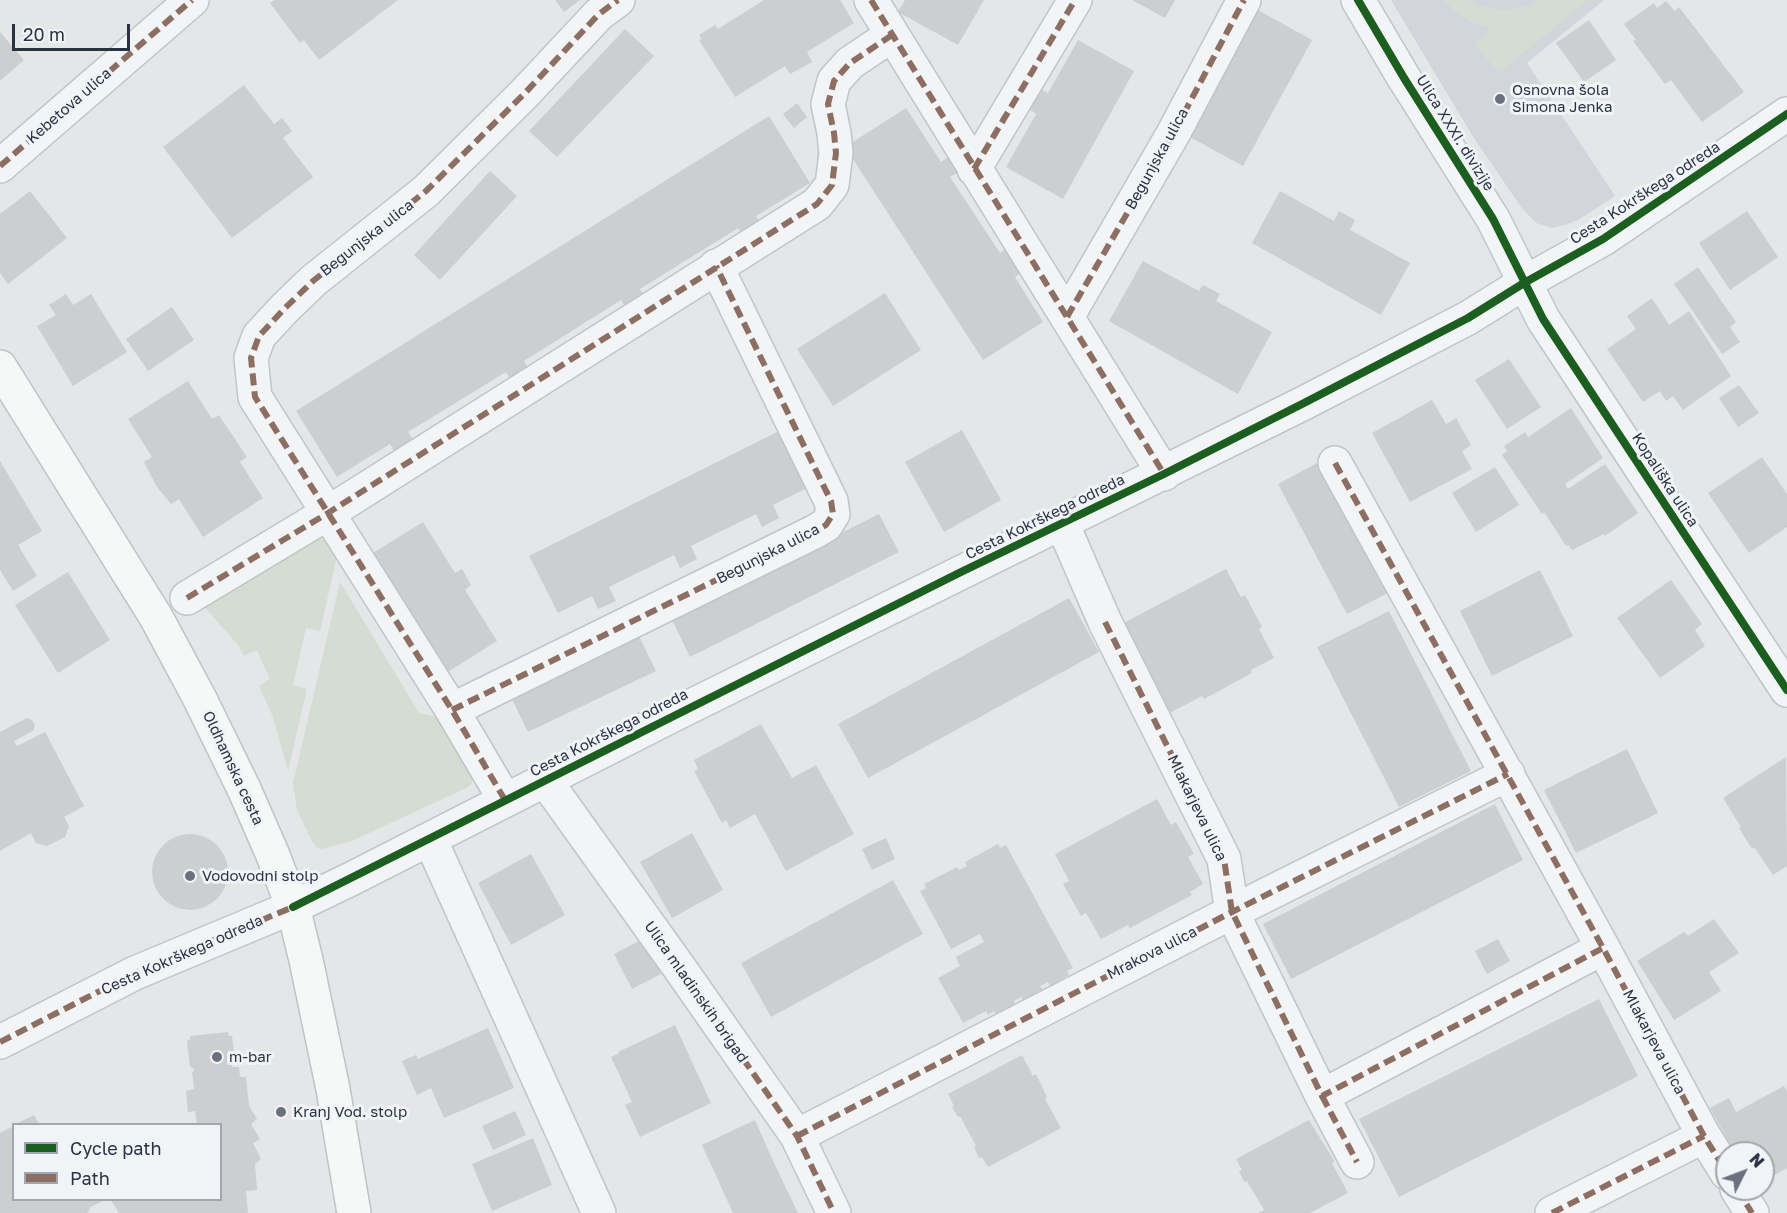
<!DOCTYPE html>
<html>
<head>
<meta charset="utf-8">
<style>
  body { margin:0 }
  #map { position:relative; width:1787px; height:1213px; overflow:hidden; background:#e4e6e8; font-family:"Golos Text",sans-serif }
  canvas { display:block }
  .legend { position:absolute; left:12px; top:1123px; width:210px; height:78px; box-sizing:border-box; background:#f1f4f7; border:2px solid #a1a6af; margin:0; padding:8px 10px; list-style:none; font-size:18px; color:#2a3242 }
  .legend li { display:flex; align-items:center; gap:12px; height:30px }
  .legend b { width:30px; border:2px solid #a1a6af }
  .north { position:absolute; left:1715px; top:1141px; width:60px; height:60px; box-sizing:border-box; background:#f1f4f7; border:2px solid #a1a6af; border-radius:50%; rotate:48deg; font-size:16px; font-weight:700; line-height:24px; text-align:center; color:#2a3242 }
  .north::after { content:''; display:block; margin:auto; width:21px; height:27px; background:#6b717c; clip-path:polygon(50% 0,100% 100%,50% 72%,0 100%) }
  .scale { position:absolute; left:12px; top:24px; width:118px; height:27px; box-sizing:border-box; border:3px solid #2a3242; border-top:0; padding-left:8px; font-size:18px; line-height:21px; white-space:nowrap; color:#2a3242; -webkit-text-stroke:4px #f1f4f7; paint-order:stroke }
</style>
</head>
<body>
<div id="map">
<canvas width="1787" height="1213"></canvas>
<ul class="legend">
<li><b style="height:8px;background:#1b5e20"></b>Cycle path</li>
<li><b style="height:8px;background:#8d6e63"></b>Path</li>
</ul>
<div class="north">N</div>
<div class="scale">20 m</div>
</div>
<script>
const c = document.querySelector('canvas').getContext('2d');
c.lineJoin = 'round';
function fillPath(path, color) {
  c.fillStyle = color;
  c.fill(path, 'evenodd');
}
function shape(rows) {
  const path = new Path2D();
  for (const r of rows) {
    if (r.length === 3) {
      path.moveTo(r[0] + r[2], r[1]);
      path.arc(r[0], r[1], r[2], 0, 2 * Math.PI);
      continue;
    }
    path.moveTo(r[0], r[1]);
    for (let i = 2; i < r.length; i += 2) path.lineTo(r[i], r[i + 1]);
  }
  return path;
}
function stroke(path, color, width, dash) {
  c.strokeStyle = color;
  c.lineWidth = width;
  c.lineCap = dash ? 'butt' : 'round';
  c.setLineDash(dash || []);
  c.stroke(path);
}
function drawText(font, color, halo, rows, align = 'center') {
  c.font = font + ' "Golos Text",sans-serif';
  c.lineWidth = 6;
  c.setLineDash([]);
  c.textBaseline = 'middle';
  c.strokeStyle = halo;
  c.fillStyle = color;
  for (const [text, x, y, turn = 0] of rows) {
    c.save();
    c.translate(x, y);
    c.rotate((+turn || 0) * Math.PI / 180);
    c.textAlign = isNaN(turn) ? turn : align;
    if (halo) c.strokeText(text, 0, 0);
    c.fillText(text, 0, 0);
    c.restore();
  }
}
const built = shape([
  [1391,0,1604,0,1527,63,1615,196,1580,219,1565,225,1551,228,1536,223,1521,207,1472,135]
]);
const green = shape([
  [1443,0,1470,0,1485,7,1500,10,1523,7,1538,0,1588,0,1499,73,1474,44,1490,29,1470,21,1456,12],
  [311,537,321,538,331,543,338,552,320,631,306,628,293,685,307,689,288,771,273,717,259,686,270,679,257,650,244,656,238,645,201,603],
  [340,582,419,713,442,718,473,772,472,783,468,787,352,841,322,849,316,847,311,839,297,810,293,783]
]);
const building = shape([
  [275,0,398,0,319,60,304,40,300,43,270,3],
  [555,0,580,0,564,12],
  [764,0,840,0,854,23,807,52,812,62,790,74,785,66,735,97,699,40,702,39,699,35,715,25,718,29],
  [905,0,984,0,958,45,898,12],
  [1132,0,1175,0,1165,18],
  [1666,1,1675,11,1679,7,1744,92,1702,122,1671,80,1665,84,1633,41,1636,40,1624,24,1654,3,1657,8],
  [1258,10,1312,40,1243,166,1188,136],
  [1589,20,1616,60,1584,82,1556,43],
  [625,29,654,56,557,157,529,131],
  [0,32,24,60,0,81],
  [1078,40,1134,71,1063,199,1006,167,1036,114,1027,108,1039,88,1048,93],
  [244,85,274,124,282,118,292,131,283,138,313,177,232,238,163,147],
  [797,103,807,117,794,128,783,114],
  [906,108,941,162,950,156,960,171,950,177,1000,253,1010,246,1025,270,1015,277,1043,322,983,360,845,147],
  [769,116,810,183,756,216,764,229,746,240,738,228,640,289,648,301,629,313,621,300,524,361,532,374,514,385,506,372,408,432,417,446,398,458,390,444,337,477,296,411],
  [490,171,517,196,440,280,414,255],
  [30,191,67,238,8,284,0,273,0,214],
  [1280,191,1334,221,1339,211,1355,220,1350,230,1410,263,1381,315,1252,243],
  [1747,211,1778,257,1730,290,1699,243],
  [1143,261,1199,291,1203,285,1220,294,1216,301,1272,332,1238,394,1109,321],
  [1698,267,1736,322,1730,327,1740,342,1722,354,1674,284],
  [885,293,921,350,833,406,797,349],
  [66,294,73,305,91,294,127,352,73,386,37,326,56,315,49,305],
  [1652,298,1669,325,1689,311,1731,376,1683,410,1673,396,1666,401,1660,391,1643,402,1607,349,1636,329,1627,316],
  [172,307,194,340,148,371,126,339],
  [1509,359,1541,407,1507,429,1475,380],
  [188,381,212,419,219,415,247,457,240,462,263,498,203,537,179,499,171,504,157,487,144,462,152,457,128,419],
  [1739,385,1759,413,1738,427,1719,398],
  [1432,400,1446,424,1456,418,1471,445,1462,451,1472,469,1410,502,1372,433],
  [1571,408,1603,458,1565,484,1568,489,1605,464,1638,513,1605,536,1604,534,1572,550,1568,545,1566,546,1544,512,1542,514,1502,455,1507,451,1504,446,1525,432,1528,437],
  [962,430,1001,500,944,532,905,462],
  [779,431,807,488,773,505,779,518,762,527,756,514,691,546,697,559,680,568,674,555,609,587,616,601,598,609,592,596,558,613,529,556],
  [1762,457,1787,494,1787,527,1749,553,1708,493],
  [0,461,42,531,18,545,37,576,13,591,0,570],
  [1319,462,1388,593,1347,614,1278,484],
  [1495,467,1519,505,1476,532,1452,493],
  [879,514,899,552,690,657,671,618],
  [423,522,455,573,462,569,471,585,465,590,497,641,440,677,365,558],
  [1226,569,1241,597,1245,595,1262,627,1259,629,1274,658,1251,670,1252,673,1204,699,1202,696,1168,714,1120,625],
  [1540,570,1573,636,1492,676,1460,611],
  [68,572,110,640,58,673,15,605],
  [1671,580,1702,624,1695,630,1705,646,1660,678,1617,618],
  [1069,598,1099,652,868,778,838,724],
  [1389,611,1471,771,1399,807,1317,647],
  [639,636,656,671,528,732,511,697],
  [27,718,32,720,35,725,33,731,14,741,17,746,45,732,84,806,64,817,69,826,65,837,47,846,36,843,31,833,0,851,0,732],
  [761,724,792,778,816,765,854,834,786,871,755,814,730,828,726,820,722,823,694,771,698,769,694,760],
  [1627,749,1658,813,1576,853,1544,790],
  [1786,757,1787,866,1773,875,1754,847,1752,849,1739,828,1741,827,1723,798],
  [1157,799,1171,825,1176,822,1194,854,1188,857,1203,884,1190,892,1192,895,1130,928,1128,925,1101,939,1086,913,1081,916,1063,884,1069,881,1055,854],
  [1495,804,1523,860,1291,979,1263,924],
  [692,833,723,890,672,918,640,862],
  [190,872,38],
  [886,838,895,859,872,870,862,849],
  [998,844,1000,848,1006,845,1073,968,1067,971,1069,975,1050,986,1048,982,1040,986,1043,990,1023,1000,1021,997,1014,1001,1015,1005,996,1015,994,1011,988,1015,986,1011,963,1023,938,978,960,966,956,957,984,942,980,934,951,949,920,891,926,888,924,884,957,867,959,870,967,866,965,862],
  [531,854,565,915,511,945,478,883],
  [893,880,923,934,771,1017,741,963],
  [1714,919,1739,953,1709,972,1721,991,1674,1020,1637,961,1684,932,1688,936],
  [643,939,661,974,632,989,614,954],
  [1498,939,1510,961,1487,974,1475,951],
  [1599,999,1638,1076,1399,1197,1359,1119],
  [675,1025,711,1103,640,1137,625,1105,632,1102,611,1057,620,1053,618,1052],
  [488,1028,514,1088,444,1118,431,1088,417,1095,402,1061,416,1055,418,1059],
  [228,1032,229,1036,232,1036,235,1063,233,1064,232,1067,239,1067,240,1077,246,1077,249,1106,257,1119,251,1124,260,1139,253,1143,261,1159,255,1164,257,1190,246,1191,248,1213,119,1213,111,1200,220,1200,220,1124,197,1124,195,1111,188,1112,186,1091,194,1089,192,1072,194,1071,193,1068,190,1067,187,1041,190,1039,190,1036],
  [1022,1055,1033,1076,1036,1074,1047,1097,1045,1099,1061,1128,988,1167,982,1157,979,1158,974,1147,976,1146,960,1116,958,1117,952,1107,954,1106,948,1094],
  [1784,1086,1787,1091,1787,1168,1773,1176,1763,1159,1763,1153,1760,1153,1758,1150,1751,1153,1735,1153,1710,1108,1729,1098,1736,1112],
  [515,1111,526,1135,493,1150,482,1126],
  [34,1115,39,1124,16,1124],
  [755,1120,774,1163,798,1213,733,1213,702,1145],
  [1309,1120,1335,1162,1332,1163,1348,1193,1310,1213,1258,1213,1264,1210,1247,1181,1244,1182,1239,1171,1242,1170,1236,1159],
  [14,1126,14,1200,104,1200,89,1208,90,1210,87,1213,0,1213,0,1133],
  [533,1138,552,1185,492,1211,472,1164]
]);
const street = shape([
  [871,0,1164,474],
  [1358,0,1404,78,1493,219,1543,319,1787,690],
  [0,166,192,0],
  [974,169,1075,0],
  [1067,317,1173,134,1244,0],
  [1335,463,1603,948,1704,1136,1727,1173],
  [1062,523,1105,622,1224,859,1232,912,1322,1096,1603,948],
  [187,598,328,513,817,204,832,185,836,153,834,133,828,104,834,81,850,63,892,35],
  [452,710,814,532,826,525,833,514,831,501,716,266],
  [545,780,681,970,797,1136,834,1213],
  [505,800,452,710,255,397,251,358,259,336,285,308,313,281,426,191,524,94,599,14,618,0],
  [430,839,599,1213],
  [0,1042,135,973,293,907,351,879,675,714,1304,403,1468,318,1524,283,1603,239,1787,114],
  [1322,1096,1357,1162],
  [797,1136,1232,912,1508,774],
  [1737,1189,1752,1213],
  [1552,1213,1704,1136]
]);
const primary = shape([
  [0,367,156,617,200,699,244,789,272,853,293,907,306,960,333,1089,354,1213]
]);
const quiet = shape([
  [871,0,1164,474],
  [0,166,192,0],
  [974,169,1075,0],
  [1067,317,1173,134,1244,0],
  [1335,463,1603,948,1704,1136,1727,1173],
  [187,598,328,513,817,204,832,185,836,153,834,133,828,104,834,81,850,63,892,35],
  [1105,622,1224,859,1232,912,1322,1096,1603,948],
  [452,710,814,532,826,525,833,514,831,501,716,266],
  [505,800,452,710,255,397,251,358,259,336,285,308,313,281,426,191,524,94,599,14,618,0],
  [681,970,797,1136,834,1213],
  [0,1042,135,973,293,907],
  [1322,1096,1357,1162],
  [797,1136,1232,912,1508,774],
  [1737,1189,1752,1213],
  [1552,1213,1704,1136]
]);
const cycleway = shape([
  [1358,0,1404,78,1493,219,1543,319,1787,690],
  [293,907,961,572,1164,474,1304,403,1468,318,1524,283,1603,239,1787,114]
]);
const markers = [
  [1500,99,6,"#6b717c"],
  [190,876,6,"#6b717c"],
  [217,1057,6,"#6b717c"],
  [281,1112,6,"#6b717c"]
];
const poiNames = [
  ["Osnovna šola",1512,90],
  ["Simona Jenka",1512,107],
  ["Vodovodni stolp",202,876],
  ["m-bar",229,1057],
  ["Kranj Vod. stolp",293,1112]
];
const streetNames = [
  ["Kebetova ulica",69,106,-41],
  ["Ulica XXXI. divizije",1455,133,58],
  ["Begunjska ulica",1157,159,-61],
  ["Cesta Kokrškega odreda",1645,193,-33],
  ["Begunjska ulica",367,238,-38],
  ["Kopališka ulica",1665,480,57],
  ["Cesta Kokrškega odreda",1045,517,-26],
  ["Begunjska ulica",768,554,-27],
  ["Cesta Kokrškega odreda",609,733,-27],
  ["Oldhamska cesta",233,768,65],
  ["Mlakarjeva ulica",1197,808,64],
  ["Mrakova ulica",1152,953,-27],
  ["Cesta Kokrškega odreda",182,955,-24],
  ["Ulica mladinskih brigad",696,992,55],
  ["Mlakarjeva ulica",1654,1042,62]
];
fillPath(built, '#d2d5db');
fillPath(green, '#d4dcd4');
fillPath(building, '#ccced0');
stroke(street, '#c2c4c6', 36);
stroke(primary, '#c0c3c6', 36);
stroke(street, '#f2f4f5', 33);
stroke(primary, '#f6f7f7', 33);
stroke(quiet, '#8d6e63', 6, [12, 6]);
stroke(cycleway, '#1b5e20', 8);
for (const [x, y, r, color] of markers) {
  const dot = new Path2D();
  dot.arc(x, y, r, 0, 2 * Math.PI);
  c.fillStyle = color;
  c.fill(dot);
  stroke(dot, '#f1f4f7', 2);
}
drawText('15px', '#2a3242', '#f1f4f7', poiNames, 'left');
drawText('15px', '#2a3242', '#f1f4f7', streetNames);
</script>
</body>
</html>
